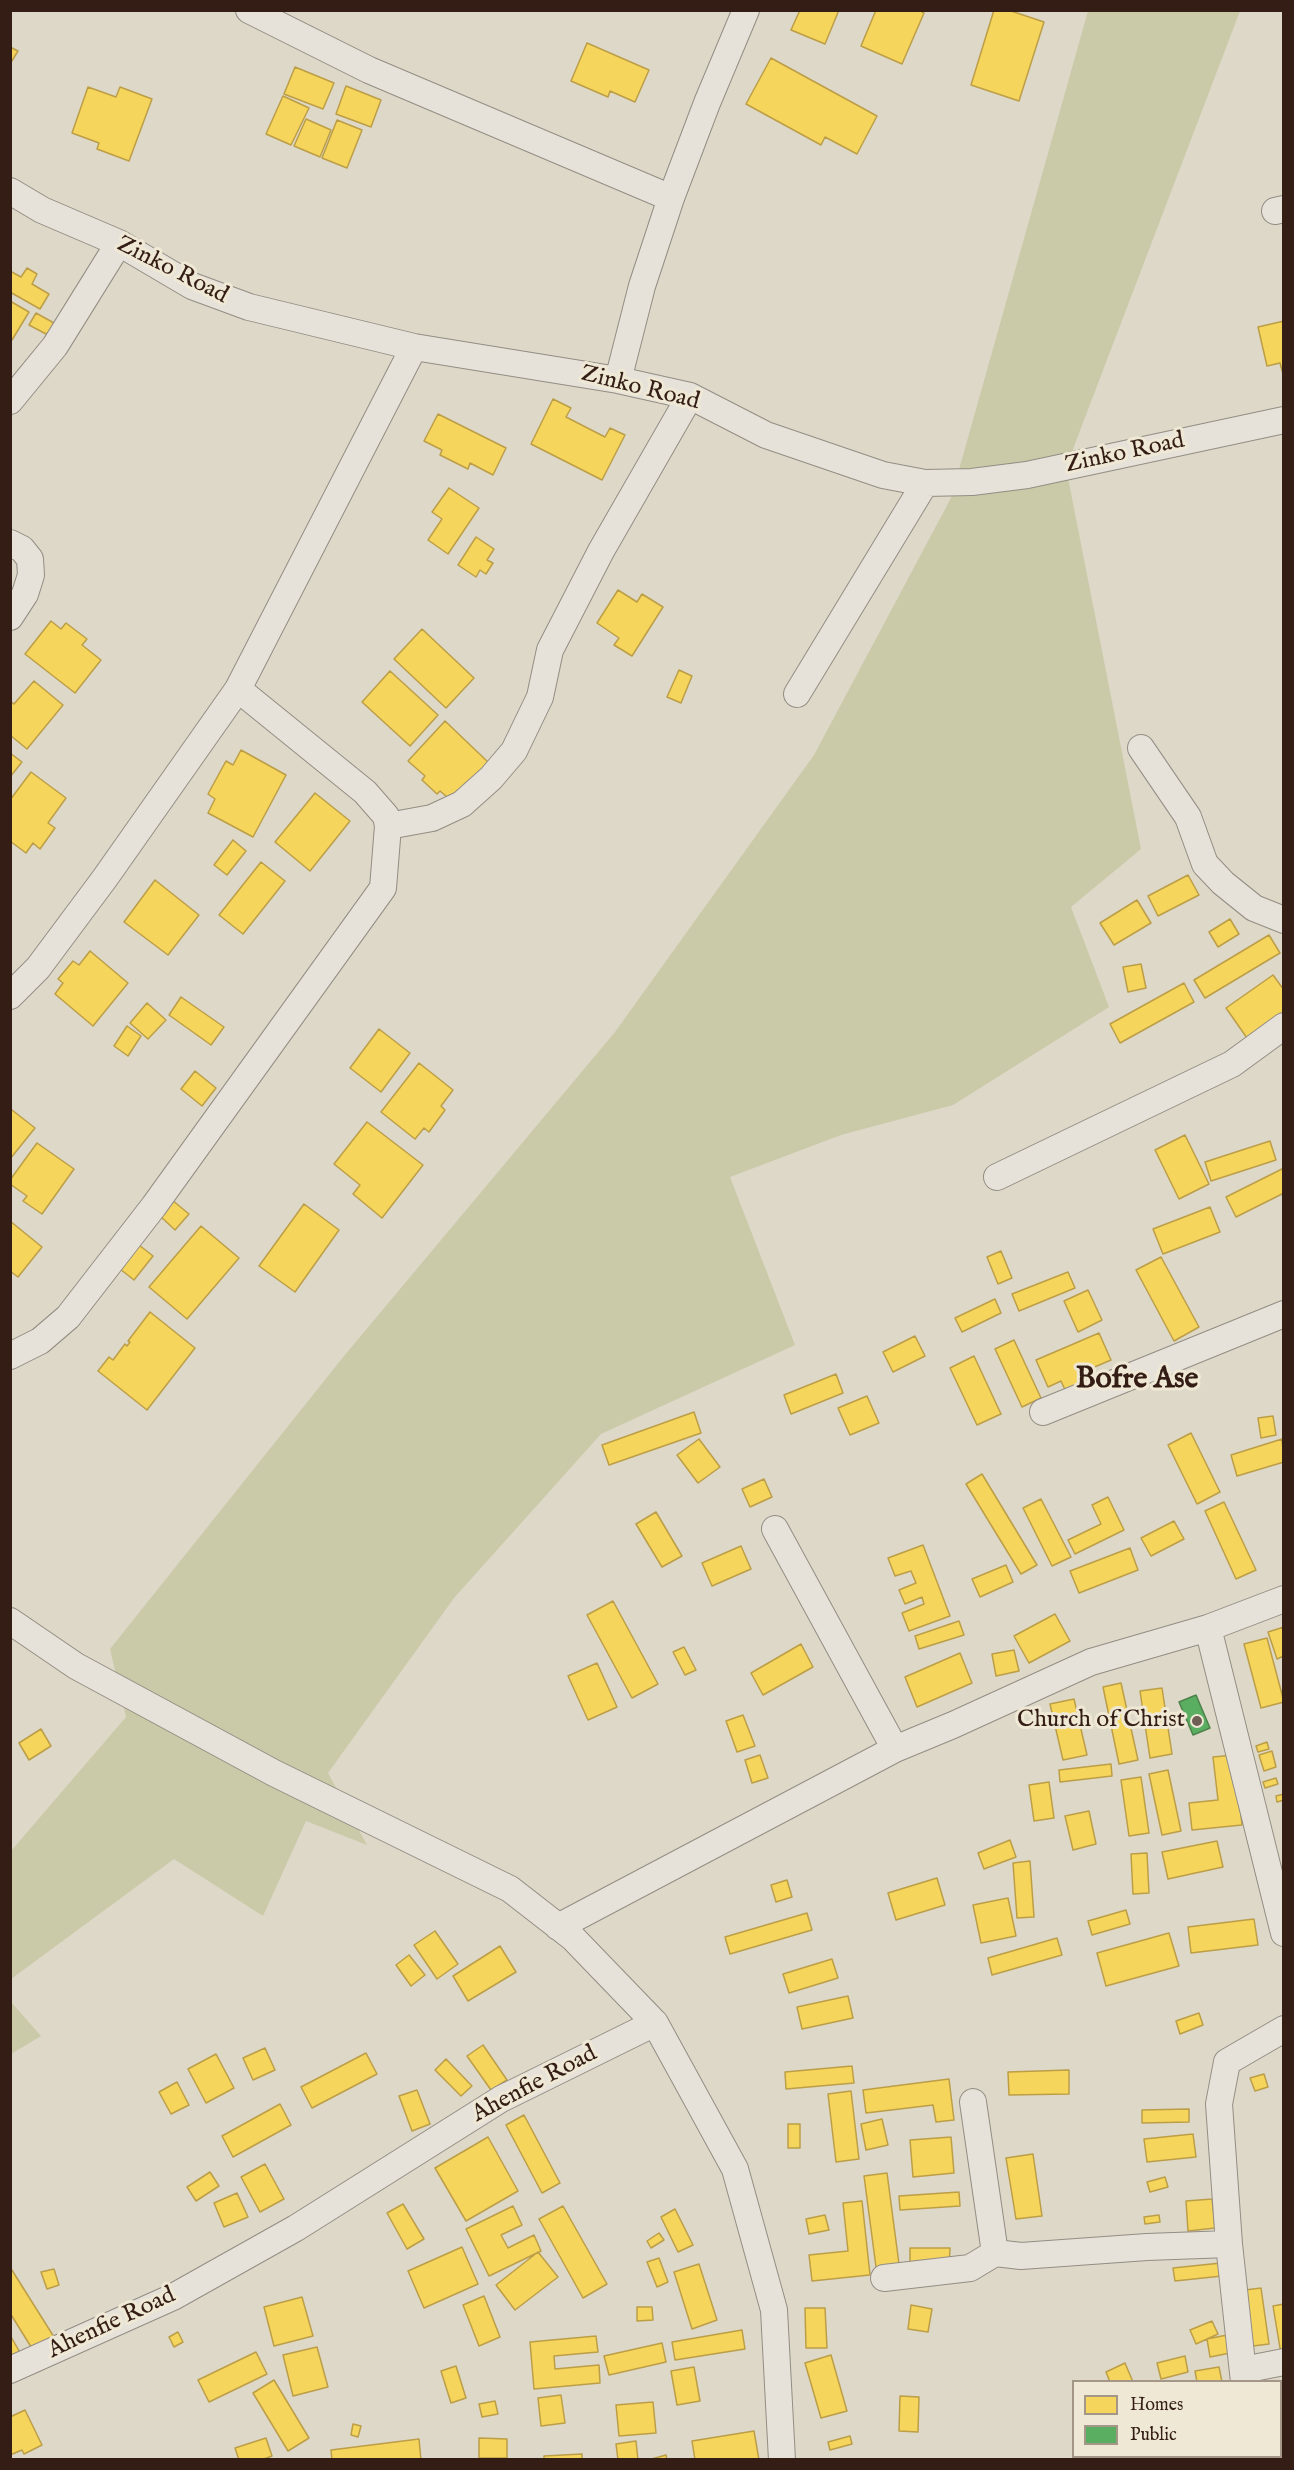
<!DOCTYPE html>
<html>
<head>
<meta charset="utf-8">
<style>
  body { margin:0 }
  #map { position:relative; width:1294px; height:2470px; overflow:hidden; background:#ddd8c8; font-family:"IM FELL English",serif }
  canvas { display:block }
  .frame { position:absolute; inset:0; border:12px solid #331d15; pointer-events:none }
  .legend { position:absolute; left:1072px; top:2380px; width:210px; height:78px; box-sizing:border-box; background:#efe8d5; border:2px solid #a49788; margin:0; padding:8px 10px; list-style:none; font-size:18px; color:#331d15 }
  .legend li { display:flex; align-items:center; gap:12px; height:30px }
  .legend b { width:30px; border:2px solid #a49788 }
</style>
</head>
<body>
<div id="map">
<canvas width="1294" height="2470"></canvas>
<div class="frame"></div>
<ul class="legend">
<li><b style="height:16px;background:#f6d55c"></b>Homes</li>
<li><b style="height:16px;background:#5aae61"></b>Public</li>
</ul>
</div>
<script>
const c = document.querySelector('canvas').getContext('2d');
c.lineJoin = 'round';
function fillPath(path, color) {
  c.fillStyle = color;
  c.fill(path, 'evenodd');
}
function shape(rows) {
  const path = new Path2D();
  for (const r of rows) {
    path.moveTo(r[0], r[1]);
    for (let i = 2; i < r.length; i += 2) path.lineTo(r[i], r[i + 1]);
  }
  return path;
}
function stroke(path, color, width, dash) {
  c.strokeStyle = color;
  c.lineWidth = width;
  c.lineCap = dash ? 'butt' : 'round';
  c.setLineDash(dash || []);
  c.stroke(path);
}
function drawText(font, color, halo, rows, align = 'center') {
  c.font = font + ' "IM FELL English",serif';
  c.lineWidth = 6;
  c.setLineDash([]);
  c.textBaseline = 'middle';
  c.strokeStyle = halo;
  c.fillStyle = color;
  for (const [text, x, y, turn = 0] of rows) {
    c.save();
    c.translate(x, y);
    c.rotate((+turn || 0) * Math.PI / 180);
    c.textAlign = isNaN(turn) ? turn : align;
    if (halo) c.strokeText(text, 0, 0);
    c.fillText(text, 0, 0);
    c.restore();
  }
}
const green = shape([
  [1088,11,1240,11,1073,449,1068,478,1141,849,1071,907,1109,1007,953,1105,841,1135,730,1177,795,1345,601,1434,454,1598,328,1773,367,1845,306,1821,263,1916,174,1859,11,1979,11,1851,126,1717,110,1649,344,1356,615,1032,814,755,951,498],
  [11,2002,41,2036,11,2054,10,2054]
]);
const homes = shape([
  [800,10,839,10,825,44,791,30,800,10],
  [876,10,919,10,924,13,902,64,861,46,876,10],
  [994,10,1008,10,1044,22,1019,101,971,85,994,10],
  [587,43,649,70,635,102,610,91,608,97,571,81,587,43],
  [10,47,18,51,10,64,10,47],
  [771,58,877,116,857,154,825,137,821,145,746,104,771,58],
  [295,67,334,83,323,109,284,94,295,67],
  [346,86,381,100,371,127,336,114,346,86],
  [88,87,116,97,120,87,152,99,129,161,97,149,99,143,72,133,88,87],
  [283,96,309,108,291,145,266,134,283,96],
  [306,119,331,130,320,157,294,146,306,119],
  [337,120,362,130,347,168,322,158,337,120],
  [27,268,37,274,32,284,49,294,40,309,10,292,10,271,21,277,27,268],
  [10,301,29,312,12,340,10,339,10,301],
  [36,313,54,323,48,335,29,325,36,313],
  [1284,321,1284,374,1283,374,1280,363,1267,366,1258,327,1284,321],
  [553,399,571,408,566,417,605,437,610,428,625,435,602,480,531,444,553,399],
  [438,414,506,448,493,475,470,463,468,469,440,455,442,450,424,441,438,414],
  [449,488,479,508,448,554,428,540,442,519,432,512,449,488],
  [476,537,494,549,487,560,493,563,486,574,480,570,476,577,458,565,476,537],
  [618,590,637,602,642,594,663,607,632,656,614,645,619,638,597,623,618,590],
  [51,621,61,629,66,623,87,639,82,645,101,660,75,693,25,654,51,621],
  [422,629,474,678,446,708,394,659,422,629],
  [679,670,692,676,681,703,667,697,679,670],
  [390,671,438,715,410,746,362,702,390,671],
  [34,681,63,705,27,749,10,735,10,701,14,704,34,681],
  [445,721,489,763,453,802,440,791,437,794,422,780,425,776,408,761,445,721],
  [241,750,286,775,253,837,208,813,215,799,208,794,226,761,233,765,241,750],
  [10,753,22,762,10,777,10,753],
  [31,772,66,798,48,823,55,828,40,849,33,843,26,853,10,841,10,800,31,772],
  [315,793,350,821,310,871,275,842,315,793],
  [233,840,246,851,227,875,214,865,233,840],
  [261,862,285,881,243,934,219,915,261,862],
  [1188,875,1199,895,1158,916,1148,896,1188,875],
  [155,880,199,915,168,955,124,922,155,880],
  [1137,900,1151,923,1114,945,1100,923,1137,900],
  [1230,919,1239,934,1218,947,1209,932,1230,919],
  [1269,935,1280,953,1205,998,1194,980,1269,935],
  [90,951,128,983,93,1026,55,994,63,983,58,979,73,961,79,965,90,951],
  [1141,964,1146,988,1128,992,1123,967,1141,964],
  [1273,975,1284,990,1284,1012,1247,1038,1226,1008,1273,975],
  [1184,983,1194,1002,1120,1043,1110,1024,1184,983],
  [181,997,224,1027,211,1045,169,1015,181,997],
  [147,1003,166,1020,148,1039,130,1023,147,1003],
  [127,1026,141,1036,128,1056,114,1046,127,1026],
  [379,1029,410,1053,381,1092,350,1068,379,1029],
  [419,1063,453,1090,441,1106,445,1110,429,1132,424,1128,415,1139,381,1112,419,1063],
  [195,1071,216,1088,202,1106,181,1089,195,1071],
  [12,1110,35,1128,10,1159,10,1112,12,1110],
  [367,1122,423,1165,382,1218,353,1194,360,1185,334,1164,367,1122],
  [1185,1135,1209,1184,1179,1199,1155,1150,1185,1135],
  [1270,1141,1276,1160,1211,1181,1205,1162,1270,1141],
  [37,1143,74,1169,42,1214,23,1201,27,1196,10,1184,10,1180,37,1143],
  [1284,1168,1284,1193,1236,1217,1226,1197,1284,1168],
  [172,1200,189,1214,175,1230,159,1215,172,1200],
  [304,1204,339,1230,295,1292,259,1266,304,1204],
  [1210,1207,1220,1232,1163,1254,1153,1229,1210,1207],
  [10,1221,42,1247,18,1277,10,1271,10,1221],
  [201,1226,239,1258,187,1319,149,1287,201,1226],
  [139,1245,153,1256,134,1280,120,1269,139,1245],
  [1001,1251,1012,1278,998,1284,987,1257,1001,1251],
  [1161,1257,1199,1327,1174,1341,1136,1270,1161,1257],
  [1068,1272,1075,1288,1019,1311,1012,1294,1068,1272],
  [1088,1290,1102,1320,1078,1332,1064,1301,1088,1290],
  [995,1299,1001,1313,962,1332,955,1318,995,1299],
  [150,1312,195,1348,147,1410,98,1371,109,1357,113,1360,125,1344,127,1346,130,1342,128,1341,150,1312],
  [1099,1333,1111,1360,1085,1371,1090,1382,1066,1392,1061,1381,1048,1387,1036,1360,1099,1333],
  [915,1336,925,1356,893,1372,883,1352,915,1336],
  [1014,1340,1041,1398,1022,1407,995,1349,1014,1340],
  [974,1356,1001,1414,977,1425,950,1368,974,1356],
  [836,1374,843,1393,791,1414,784,1395,836,1374],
  [867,1396,879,1423,850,1435,838,1408,867,1396],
  [694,1412,701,1433,609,1465,602,1445,694,1412],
  [1273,1416,1276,1435,1261,1438,1258,1418,1273,1416],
  [1191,1433,1220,1492,1197,1504,1168,1445,1191,1433],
  [699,1439,720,1467,698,1483,677,1455,699,1439],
  [1282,1439,1284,1462,1237,1476,1231,1455,1282,1439],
  [982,1474,1037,1565,1021,1574,966,1484,982,1474],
  [764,1479,772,1497,750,1507,742,1489,764,1479],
  [1108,1497,1124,1530,1075,1554,1068,1540,1101,1524,1092,1505,1108,1497],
  [1041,1499,1071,1557,1052,1566,1023,1508,1041,1499],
  [1224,1502,1256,1570,1236,1579,1205,1511,1224,1502],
  [656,1512,682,1556,662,1567,636,1524,656,1512],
  [1174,1521,1184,1539,1151,1556,1141,1538,1174,1521],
  [923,1545,950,1616,909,1631,902,1613,924,1604,922,1597,905,1604,899,1590,916,1583,911,1571,895,1576,888,1558,923,1545],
  [741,1546,751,1569,712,1586,702,1563,741,1546],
  [1130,1548,1138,1570,1079,1593,1070,1571,1130,1548],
  [1006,1565,1013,1582,980,1597,972,1579,1006,1565],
  [613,1601,658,1684,632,1698,587,1615,613,1601],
  [1055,1614,1070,1641,1029,1663,1014,1636,1055,1614],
  [959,1621,964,1635,919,1649,915,1636,959,1621],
  [1284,1627,1284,1656,1277,1659,1268,1632,1284,1627],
  [1267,1638,1284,1702,1261,1708,1244,1644,1267,1638],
  [801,1644,813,1667,763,1695,751,1673,801,1644],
  [684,1647,696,1670,685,1675,673,1652,684,1647],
  [1014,1650,1019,1671,996,1676,992,1654,1014,1650],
  [960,1653,972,1683,917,1707,905,1677,960,1653],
  [597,1663,617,1707,588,1720,568,1676,597,1663],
  [1121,1683,1138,1760,1119,1764,1103,1687,1121,1683],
  [1162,1688,1172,1754,1150,1758,1140,1691,1162,1688],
  [1074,1699,1087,1755,1063,1760,1050,1704,1074,1699],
  [743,1715,755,1746,737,1752,726,1721,743,1715],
  [41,1729,51,1746,29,1760,19,1743,41,1729],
  [1267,1742,1269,1749,1258,1752,1256,1746,1267,1742],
  [1272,1751,1276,1767,1264,1771,1259,1755,1272,1751],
  [760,1755,768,1778,752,1783,745,1760,760,1755],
  [1235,1755,1242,1825,1192,1830,1189,1803,1218,1800,1213,1757,1235,1755],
  [1111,1764,1112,1776,1060,1782,1059,1770,1111,1764],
  [1168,1770,1181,1831,1162,1835,1149,1774,1168,1770],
  [1141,1777,1149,1833,1129,1836,1121,1780,1141,1777],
  [1276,1778,1278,1784,1265,1788,1263,1782,1276,1778],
  [1049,1782,1054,1818,1034,1821,1029,1785,1049,1782],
  [1284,1794,1284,1800,1277,1802,1276,1796,1284,1794],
  [1089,1811,1096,1844,1073,1850,1065,1816,1089,1811],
  [1010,1840,1016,1857,984,1869,978,1853,1010,1840],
  [1217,1841,1223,1867,1168,1879,1162,1852,1217,1841],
  [1147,1853,1149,1893,1133,1894,1131,1854,1147,1853],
  [1030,1861,1034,1917,1017,1918,1013,1863,1030,1861],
  [937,1878,945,1905,896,1920,888,1893,937,1878],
  [787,1880,792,1897,776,1902,771,1885,787,1880],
  [1008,1898,1016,1936,981,1943,973,1905,1008,1898],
  [1126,1910,1130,1924,1092,1935,1088,1921,1126,1910],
  [807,1913,812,1930,730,1954,725,1937,807,1913],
  [1254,1919,1258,1945,1191,1953,1188,1927,1254,1919],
  [435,1931,458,1964,437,1979,414,1945,435,1931],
  [1169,1933,1179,1966,1106,1986,1097,1953,1169,1933],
  [1057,1938,1062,1955,992,1975,988,1958,1057,1938],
  [500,1946,516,1972,468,2001,453,1976,500,1946],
  [409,1955,425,1975,411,1986,396,1965,409,1955],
  [832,1959,838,1978,789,1993,783,1974,832,1959],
  [848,1996,853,2018,802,2029,797,2007,848,1996],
  [1199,2013,1203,2025,1180,2034,1176,2021,1199,2013],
  [483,2045,507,2080,491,2090,467,2056,483,2045],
  [265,2048,275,2070,253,2080,243,2058,265,2048],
  [366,2053,377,2074,312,2108,301,2087,366,2053],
  [216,2054,234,2088,206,2103,188,2069,216,2054],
  [446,2059,472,2086,461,2096,435,2070,446,2059],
  [852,2066,854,2083,786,2089,785,2072,852,2066],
  [1069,2070,1069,2094,1009,2095,1008,2072,1069,2070],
  [1264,2074,1268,2087,1255,2091,1250,2078,1264,2074],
  [949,2079,954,2120,936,2122,933,2105,866,2113,863,2090,949,2079],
  [177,2082,189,2105,171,2114,159,2092,177,2082],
  [417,2090,430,2124,412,2131,399,2096,417,2090],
  [851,2091,859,2159,836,2162,828,2094,851,2091],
  [280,2104,291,2125,233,2157,222,2136,280,2104],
  [1189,2109,1189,2122,1142,2123,1142,2110,1189,2109],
  [524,2115,560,2183,542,2193,506,2125,524,2115],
  [882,2119,888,2145,866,2150,861,2124,882,2119],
  [788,2124,800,2124,800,2148,788,2148,788,2124],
  [1193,2134,1196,2157,1147,2162,1144,2139,1193,2134],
  [488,2137,518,2191,466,2221,435,2168,488,2137],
  [951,2137,954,2173,913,2177,910,2140,951,2137],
  [1033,2154,1042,2216,1016,2219,1006,2158,1033,2154],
  [265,2164,284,2199,260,2212,241,2177,265,2164],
  [210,2172,219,2186,196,2201,187,2187,210,2172],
  [887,2173,899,2264,876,2267,864,2176,887,2173],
  [1165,2177,1168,2187,1150,2192,1147,2182,1165,2177],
  [959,2192,960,2206,900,2210,899,2196,959,2192],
  [237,2193,248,2217,224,2227,214,2203,237,2193],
  [1212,2199,1215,2228,1188,2231,1186,2201,1212,2199],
  [862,2201,870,2275,812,2281,809,2255,848,2251,843,2203,862,2201],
  [403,2204,424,2239,407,2249,387,2213,403,2204],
  [513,2206,522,2225,501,2235,508,2248,534,2235,541,2251,489,2276,466,2229,513,2206],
  [563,2206,607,2284,583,2298,539,2219,563,2206],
  [675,2209,693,2245,678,2252,661,2217,675,2209],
  [825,2215,829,2230,809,2234,806,2219,825,2215],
  [1159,2215,1160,2222,1145,2224,1144,2217,1159,2215],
  [659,2233,664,2240,651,2248,647,2241,659,2233],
  [462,2247,478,2284,424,2308,408,2271,462,2247],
  [910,2248,950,2248,949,2269,910,2269,910,2248],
  [538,2252,558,2277,515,2310,496,2285,538,2252],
  [659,2258,668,2282,657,2287,647,2262,659,2258],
  [1221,2263,1222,2276,1175,2281,1173,2268,1221,2263],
  [699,2264,717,2320,692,2329,674,2272,699,2264],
  [10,2267,54,2337,33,2350,10,2313,10,2267],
  [54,2269,59,2285,47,2289,41,2272,54,2269],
  [1261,2288,1269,2344,1253,2346,1245,2290,1261,2288],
  [484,2296,500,2337,479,2346,463,2305,484,2296],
  [302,2297,313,2336,274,2346,264,2307,302,2297],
  [1284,2304,1284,2353,1281,2354,1273,2306,1284,2304],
  [911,2305,932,2309,928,2332,908,2329,911,2305],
  [637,2307,652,2307,653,2320,637,2321,637,2307],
  [805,2308,825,2308,827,2348,806,2348,805,2308],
  [1212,2321,1218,2334,1196,2344,1190,2330,1212,2321],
  [742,2330,745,2349,675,2360,672,2342,742,2330],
  [178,2332,183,2342,174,2347,169,2337,178,2332],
  [10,2335,22,2356,10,2363,10,2335],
  [1227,2335,1230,2353,1210,2357,1207,2339,1227,2335],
  [596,2336,598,2352,554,2356,555,2369,599,2365,600,2383,534,2389,530,2342,596,2336],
  [662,2343,666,2362,609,2375,604,2356,662,2343],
  [317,2347,328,2387,293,2396,283,2355,317,2347],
  [256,2352,267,2374,209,2402,198,2380,256,2352],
  [831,2355,847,2411,821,2418,805,2363,831,2355],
  [1185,2356,1188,2372,1161,2379,1157,2363,1185,2356],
  [1125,2363,1133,2382,1110,2382,1106,2372,1125,2363],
  [456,2366,466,2398,451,2403,441,2371,456,2366],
  [694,2367,700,2401,677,2405,671,2371,694,2367],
  [1219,2367,1222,2382,1197,2382,1195,2371,1219,2367],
  [274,2380,309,2438,288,2451,253,2393,274,2380],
  [1284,2380,1284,2398,1280,2398,1280,2382,1277,2382,1284,2380],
  [561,2395,565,2423,541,2426,538,2398,561,2395],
  [900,2396,919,2397,918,2432,899,2431,900,2396],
  [495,2401,498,2414,482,2417,479,2404,495,2401],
  [653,2402,656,2433,619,2436,616,2405,653,2402],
  [25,2410,42,2445,24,2454,22,2450,10,2455,10,2417,25,2410],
  [353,2424,361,2426,358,2437,351,2435,353,2424],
  [754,2431,759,2460,695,2460,692,2441,754,2431],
  [850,2436,852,2444,830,2450,828,2442,850,2436],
  [266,2438,272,2456,261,2460,239,2460,235,2448,266,2438],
  [479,2438,507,2439,507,2458,479,2458,479,2438],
  [419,2439,421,2460,332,2460,331,2450,419,2439],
  [636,2441,638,2460,618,2460,616,2444,636,2441],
  [582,2454,582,2460,544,2460,544,2456,582,2454],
  [666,2455,667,2460,648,2460,666,2455],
  [1190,2456,1246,2456,1246,2460,1191,2460,1190,2456]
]);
const public = shape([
  [1196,1695,1210,1728,1193,1735,1179,1702,1196,1695]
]);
const minor = shape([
  [249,10,369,70,671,198],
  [10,191,42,210,119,243,192,286,249,307,414,347,618,380,690,396,766,435,883,475,925,483,972,482,1027,475,1284,420],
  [1275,211,1284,209],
  [618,380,642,286,671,198,707,103,746,10],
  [10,401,55,346,119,243],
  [10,543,22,549,30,559,31,575,25,594,10,617],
  [797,694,925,483],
  [1141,748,1188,817,1205,864,1223,883,1254,908,1284,920],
  [388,826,432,818,462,804,491,778,514,751,540,697,550,650,601,551,690,396],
  [10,996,38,968,105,878,238,689,414,347],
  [997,1177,1232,1064,1284,1026],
  [10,1356,40,1341,68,1317,154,1206,383,888,388,826,386,816,365,792,238,689],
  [1043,1412,1284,1314],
  [775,1529,895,1749,953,1725,1091,1662,1208,1628,1284,1933],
  [10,1621,76,1666,274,1773,510,1889,573,1938,655,2023],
  [1208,1628,1284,1599],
  [558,1927,895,1749],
  [973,2102,995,2253,1021,2256,1147,2247,1229,2244],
  [884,2278,970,2268,995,2253],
  [10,2370,173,2297,296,2228,501,2099,655,2023,735,2169,774,2310,782,2460],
  [1243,2370,1284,2362],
  [1244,2382,1229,2244,1219,2104,1227,2062,1284,2029],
  [1253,2456,1253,2460]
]);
const markers = [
  [1197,1721,6,"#6e5e54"]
];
const streetNames = [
  ["Zinko Road",172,271,27],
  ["Zinko Road",640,389,14],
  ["Zinko Road",1125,454,-12],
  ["Ahenfie Road",535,2085,-28],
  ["Ahenfie Road",112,2324,-25]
];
const poiNames = [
  ["Church of Christ",1185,1721]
];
const districtNames = [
  ["Bofre Ase",1137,1381]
];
fillPath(green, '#cacaa8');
fillPath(homes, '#f6d55c');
stroke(homes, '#bc9e47', 1.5);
fillPath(public, '#5aae61');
stroke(public, '#4e824a', 1.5);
stroke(minor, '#938d83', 28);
stroke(minor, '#e6e2da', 26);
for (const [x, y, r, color] of markers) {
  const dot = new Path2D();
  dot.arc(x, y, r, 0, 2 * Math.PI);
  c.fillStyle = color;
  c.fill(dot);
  stroke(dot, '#efe8d5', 2);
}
drawText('24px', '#331d15', '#efe8d5', streetNames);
drawText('24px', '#331d15', '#efe8d5', poiNames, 'right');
drawText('bold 30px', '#331d15', '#efe8d5', districtNames);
</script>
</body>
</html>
